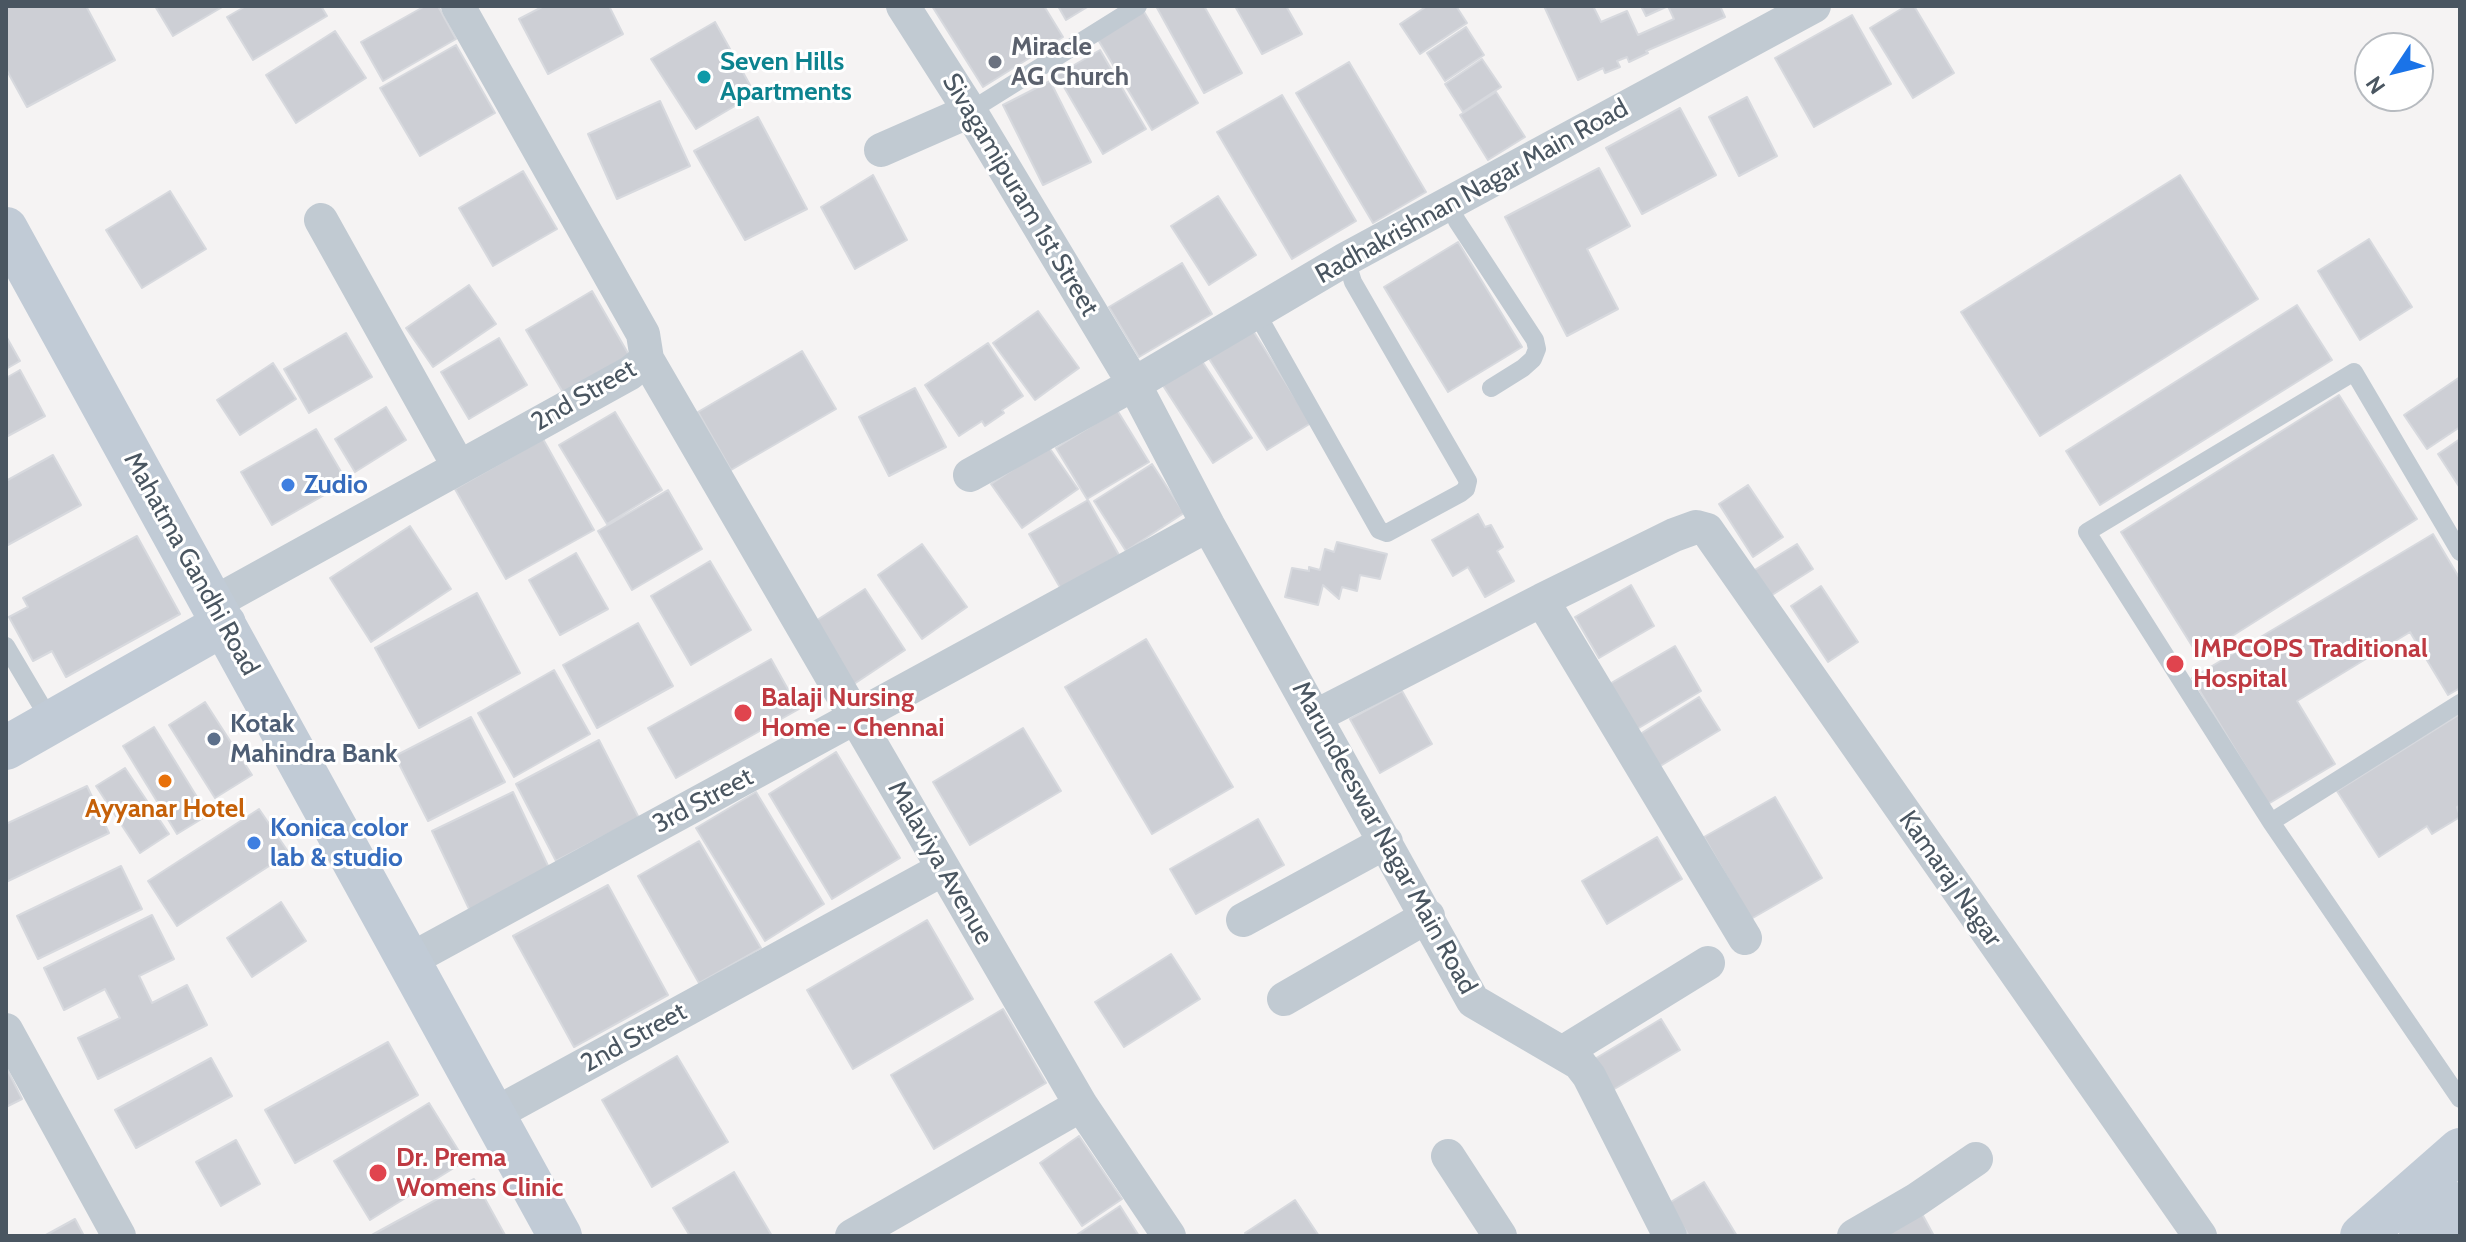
<!DOCTYPE html>
<html>
<head>
<meta charset="utf-8">
<style>
  body { margin:0 }
  #map { position:relative; width:2466px; height:1242px; overflow:hidden; background:#f5f3f3; font-family:Cabin,sans-serif }
  canvas { display:block }
  .frame { position:absolute; inset:0; border:8px solid #4a5661; pointer-events:none }
  .north { position:absolute; left:2354px; top:32px; width:80px; height:80px; box-sizing:border-box; background:#fff; border:2px solid #b7bbc0; border-radius:50%; rotate:235deg; font-size:22px; font-weight:700; line-height:32px; text-align:center; color:#4a5661 }
  .north::after { content:''; display:block; margin:auto; width:28px; height:36px; background:#1a73e8; clip-path:polygon(50% 0,100% 100%,50% 72%,0 100%) }
</style>
</head>
<body>
<div id="map">
<canvas width="2466" height="1242"></canvas>
<div class="frame"></div>
<div class="north">N</div>
</div>
<script>
const c = document.querySelector('canvas').getContext('2d');
c.lineJoin = 'round';
function fillPath(path, color) {
  c.fillStyle = color;
  c.fill(path, 'evenodd');
}
function shape(rows) {
  const path = new Path2D();
  for (const r of rows) {
    path.moveTo(r[0], r[1]);
    for (let i = 2; i < r.length; i += 2) path.lineTo(r[i], r[i + 1]);
  }
  return path;
}
function stroke(path, color, width, dash) {
  c.strokeStyle = color;
  c.lineWidth = width;
  c.lineCap = dash ? 'butt' : 'round';
  c.setLineDash(dash || []);
  c.stroke(path);
}
function drawText(font, color, halo, rows, align = 'center') {
  c.font = font + ' Cabin,sans-serif';
  c.lineWidth = 6;
  c.setLineDash([]);
  c.textBaseline = 'middle';
  c.strokeStyle = halo;
  c.fillStyle = color;
  for (const [text, x, y, turn = 0] of rows) {
    c.save();
    c.translate(x, y);
    c.rotate((+turn || 0) * Math.PI / 180);
    c.textAlign = isNaN(turn) ? turn : align;
    if (halo) c.strokeText(text, 0, 0);
    c.fillText(text, 0, 0);
    c.restore();
  }
}
const building = shape([
  [6,6,86,6,115,60,27,107,6,69,6,6],
  [155,6,224,6,173,36,155,6],
  [246,6,321,6,327,16,253,60,227,17,246,6],
  [425,6,438,6,456,39,383,81,361,42,425,6],
  [544,6,609,6,623,34,548,74,519,19,544,6],
  [932,6,1044,6,1063,37,983,87,932,6],
  [1058,6,1089,6,1066,20,1058,6],
  [1156,6,1204,6,1242,73,1204,93,1156,6],
  [1235,6,1286,6,1302,34,1262,54,1235,6],
  [1427,6,1456,6,1467,23,1420,54,1400,24,1427,6],
  [1544,6,1593,6,1601,22,1627,11,1638,35,1674,19,1668,6,1720,6,1725,17,1646,51,1648,53,1629,62,1627,57,1617,61,1620,67,1605,73,1603,68,1578,80,1544,6],
  [1641,6,1668,6,1646,16,1641,6],
  [1906,6,1914,6,1954,73,1913,98,1870,28,1906,6],
  [1143,10,1198,103,1152,130,1097,38,1143,10],
  [1852,15,1891,84,1814,127,1775,58,1852,15],
  [715,22,755,94,696,129,651,59,715,22],
  [1466,27,1484,55,1445,81,1427,53,1466,27],
  [335,31,366,78,296,123,266,75,335,31],
  [456,45,495,113,420,156,380,88,456,45],
  [1100,50,1146,129,1103,154,1057,75,1100,50],
  [1482,59,1501,87,1463,112,1445,84,1482,59],
  [1349,62,1426,192,1373,223,1296,93,1349,62],
  [1050,81,1091,162,1043,185,1003,105,1050,81],
  [1496,92,1525,137,1488,160,1460,115,1496,92],
  [1282,95,1356,221,1292,259,1217,132,1282,95],
  [1747,97,1777,156,1739,176,1709,117,1747,97],
  [660,101,690,166,617,199,588,134,660,101],
  [1680,108,1716,175,1642,214,1606,148,1680,108],
  [758,117,807,209,745,240,694,151,758,117],
  [1599,168,1630,226,1587,249,1618,309,1567,336,1505,217,1599,168],
  [523,171,557,229,493,266,459,208,523,171],
  [873,175,907,240,855,269,821,207,873,175],
  [2180,175,2258,299,2040,436,1961,312,2180,175],
  [170,191,206,249,142,288,106,230,170,191],
  [1218,196,1256,255,1209,285,1171,226,1218,196],
  [2369,239,2412,307,2360,340,2318,271,2369,239],
  [1458,242,1522,347,1448,392,1384,287,1458,242],
  [1182,263,1212,314,1139,357,1109,307,1182,263],
  [469,285,496,324,433,367,406,328,469,285],
  [592,291,629,355,564,394,526,330,592,291],
  [2297,305,2332,360,2100,505,2066,451,2297,305],
  [1038,311,1079,368,1035,400,993,343,1038,311],
  [1252,329,1311,423,1267,450,1208,357,1252,329],
  [346,333,372,377,309,413,284,369,346,333],
  [6,336,20,361,6,369,6,336],
  [499,338,527,385,469,419,441,372,499,338],
  [988,343,1023,396,1002,410,1004,413,985,426,982,421,959,436,925,385,988,343],
  [802,351,836,409,731,470,698,412,802,351],
  [1200,358,1252,438,1213,463,1162,384,1200,358],
  [273,363,296,399,240,435,217,400,273,363],
  [20,370,45,416,6,437,6,378,20,370],
  [2460,377,2460,427,2427,449,2404,415,2460,377],
  [915,388,946,447,889,476,859,417,915,388],
  [2339,395,2417,519,2199,657,2121,532,2339,395],
  [386,407,406,440,355,472,335,439,386,407],
  [1117,410,1149,462,1087,499,1056,448,1117,410],
  [615,412,662,490,607,524,559,445,615,412],
  [316,429,347,482,272,525,241,472,316,429],
  [543,439,594,530,506,579,455,489,543,439],
  [2460,439,2460,488,2438,454,2460,439],
  [1048,446,1078,489,1022,528,991,484,1048,446],
  [53,455,81,505,6,546,6,481,53,455],
  [1152,464,1184,513,1126,551,1094,501,1152,464],
  [1748,485,1783,537,1753,557,1719,504,1748,485],
  [668,490,702,549,632,590,598,531,668,490],
  [1088,500,1119,555,1061,589,1029,534,1088,500],
  [1478,514,1485,527,1491,525,1503,547,1497,551,1514,581,1485,597,1468,567,1453,576,1432,540,1478,514],
  [410,526,451,589,371,642,330,578,410,526],
  [2433,534,2460,579,2460,688,2448,695,2410,632,2297,701,2335,764,2268,804,2192,678,2433,534],
  [137,536,180,614,66,677,52,651,33,661,9,617,28,607,23,598,137,536],
  [1337,542,1387,554,1380,579,1360,575,1357,591,1342,587,1339,599,1323,585,1318,605,1285,597,1292,568,1309,571,1309,567,1320,570,1325,549,1334,552,1337,542],
  [922,544,967,607,922,639,878,575,922,544],
  [1797,544,1813,569,1769,597,1753,571,1797,544],
  [576,553,608,609,560,635,529,580,576,553],
  [710,561,751,630,691,665,651,596,710,561],
  [1631,585,1654,626,1599,658,1575,617,1631,585],
  [1821,586,1858,642,1828,662,1791,606,1821,586],
  [865,589,905,650,854,684,814,622,865,589],
  [477,593,520,673,419,728,375,648,477,593],
  [638,623,673,686,597,728,563,665,638,623],
  [1146,639,1233,787,1152,834,1065,687,1146,639],
  [1675,646,1701,691,1632,732,1606,686,1675,646],
  [771,659,799,709,676,778,648,728,771,659],
  [554,670,590,734,514,777,478,713,554,670],
  [1402,691,1432,744,1380,773,1350,719,1402,691],
  [1699,697,1720,730,1657,768,1637,736,1699,697],
  [205,702,252,775,215,798,169,725,205,702],
  [2460,714,2460,805,2457,807,2460,817,2432,834,2427,826,2379,857,2337,791,2460,714],
  [471,717,505,782,428,821,395,756,471,717],
  [154,727,208,815,177,834,123,746,154,727],
  [1023,728,1061,791,970,845,933,782,1023,728],
  [599,740,639,818,556,861,516,784,599,740],
  [836,752,900,858,832,899,769,794,836,752],
  [125,768,169,834,140,853,96,786,125,768],
  [87,786,109,833,6,882,6,824,87,786],
  [513,792,551,872,470,911,432,831,513,792],
  [756,792,824,904,765,941,696,828,756,792],
  [1775,797,1822,878,1751,919,1704,837,1775,797],
  [259,809,289,853,177,926,148,881,259,809],
  [1258,819,1284,865,1196,914,1170,869,1258,819],
  [1657,837,1682,879,1607,924,1582,881,1657,837],
  [699,841,761,948,699,983,638,876,699,841],
  [121,866,142,909,38,959,17,916,121,866],
  [608,885,668,995,574,1047,513,936,608,885],
  [281,902,306,941,252,977,227,938,281,902],
  [152,915,174,959,139,976,152,1003,187,985,207,1025,98,1079,78,1038,120,1018,105,989,64,1010,44,968,152,915],
  [927,920,973,999,853,1069,807,990,927,920],
  [1171,954,1200,999,1124,1047,1095,1002,1171,954],
  [1003,1009,1046,1083,934,1149,891,1075,1003,1009],
  [1661,1019,1680,1050,1611,1091,1593,1060,1661,1019],
  [388,1042,418,1095,295,1163,265,1110,388,1042],
  [677,1056,728,1142,652,1187,602,1100,677,1056],
  [211,1058,232,1096,136,1148,115,1110,211,1058],
  [6,1067,22,1099,6,1107,6,1067],
  [429,1103,465,1161,370,1220,334,1161,429,1103],
  [1079,1136,1122,1199,1082,1226,1040,1163,1079,1136],
  [236,1140,260,1184,221,1206,196,1162,236,1140],
  [734,1172,772,1236,690,1236,673,1208,734,1172],
  [474,1179,505,1235,370,1236,474,1179],
  [1704,1182,1737,1236,1689,1236,1669,1203,1704,1182],
  [1295,1200,1319,1236,1247,1236,1245,1233,1295,1200],
  [1120,1206,1139,1236,1075,1236,1120,1206],
  [1921,1212,1934,1236,1878,1236,1921,1212],
  [75,1219,84,1236,44,1236,75,1219]
]);
const lane = shape([
  [970,111,1138,6],
  [1449,204,1457,221,1535,340,1537,349,1533,359,1523,368,1491,388],
  [1256,312,1379,530,1387,533,1461,493,1466,489,1468,481,1353,282,1346,259],
  [2460,552,2354,372,2087,532,2271,822,2460,1099],
  [6,646,51,722],
  [2271,822,2460,703]
]);
const street = shape([
  [903,6,970,111,1134,384,1208,525,1473,1001,1579,1063,1589,1076,1670,1236],
  [881,150,970,111],
  [321,220,459,467],
  [647,359,1081,1105,1169,1236],
  [970,475,1134,384,1346,259,1814,6],
  [1542,600,1674,535,1696,527,1707,530,2200,1236],
  [212,604,630,373,647,359,643,334,458,6],
  [1316,716,1542,600,1745,938],
  [1243,920,1386,842],
  [408,961,1208,525],
  [1284,999,1428,916],
  [6,1030,119,1236],
  [1562,1053,1708,963],
  [493,1115,943,869],
  [1448,1156,1500,1236],
  [852,1236,1081,1105],
  [1854,1236,1916,1200,1976,1159]
]);
const secondary = shape([
  [6,229,560,1236],
  [6,748,224,624],
  [2362,1236,2460,1150],
  [2421,1236,2460,1204]
]);
const markers = [
  [995,62,8,"#6b7280"],
  [704,77,8,"#0f9aa8"],
  [288,485,8,"#3f7fe0"],
  [2175,664,10,"#e0444e"],
  [743,713,10,"#e0444e"],
  [214,739,8,"#5c6f8a"],
  [165,781,8,"#e8710a"],
  [254,843,8,"#3f7fe0"],
  [378,1173,10,"#e0444e"]
];
const worshipNames = [
  ["Miracle",1011,47],
  ["AG Church",1011,77]
];
const cultureNames = [
  ["Seven Hills",720,62],
  ["Apartments",720,92]
];
const streetNames = [
  ["Radhakrishnan Nagar Main Road",1472,192,-29],
  ["Sivagamipuram 1st Street",1020,195,59],
  ["2nd Street",584,396,-30],
  ["Mahatma Gandhi Road",191,564,61],
  ["3rd Street",703,801,-28],
  ["Marundeeswar Nagar Main Road",1384,838,61],
  ["Malaviya Avenue",940,863,60],
  ["Kamaraj Nagar",1950,879,55],
  ["2nd Street",634,1038,-29]
];
const shopNames = [
  ["Zudio",304,485],
  ["Konica color",270,828],
  ["lab & studio",270,858]
];
const healthNames = [
  ["IMPCOPS Traditional",2193,649],
  ["Hospital",2193,679],
  ["Balaji Nursing",761,698],
  ["Home - Chennai",761,728],
  ["Dr. Prema",396,1158],
  ["Womens Clinic",396,1188]
];
const serviceNames = [
  ["Kotak",230,724],
  ["Mahindra Bank",230,754]
];
const foodNames = [
  ["Ayyanar Hotel",165,809]
];
fillPath(building, '#cdcfd5');
stroke(building, '#d7d9de', 2);
stroke(lane, '#c1cad2', 18);
stroke(street, '#c1cad2', 34);
stroke(secondary, '#c1cbd6', 44);
for (const [x, y, r, color] of markers) {
  const dot = new Path2D();
  dot.arc(x, y, r, 0, 2 * Math.PI);
  c.fillStyle = color;
  c.fill(dot);
  stroke(dot, '#fff', 3);
}
drawText('bold 26px', '#5b616d', '#fff', worshipNames, 'left');
drawText('bold 26px', '#0d838f', '#fff', cultureNames, 'left');
drawText('26px', '#4a5661', '#fff', streetNames);
drawText('bold 26px', '#366cbe', '#fff', shopNames, 'left');
drawText('bold 26px', '#be3a42', '#fff', healthNames, 'left');
drawText('bold 26px', '#4e5e75', '#fff', serviceNames, 'left');
drawText('bold 26px', '#c56008', '#fff', foodNames);
</script>
</body>
</html>
